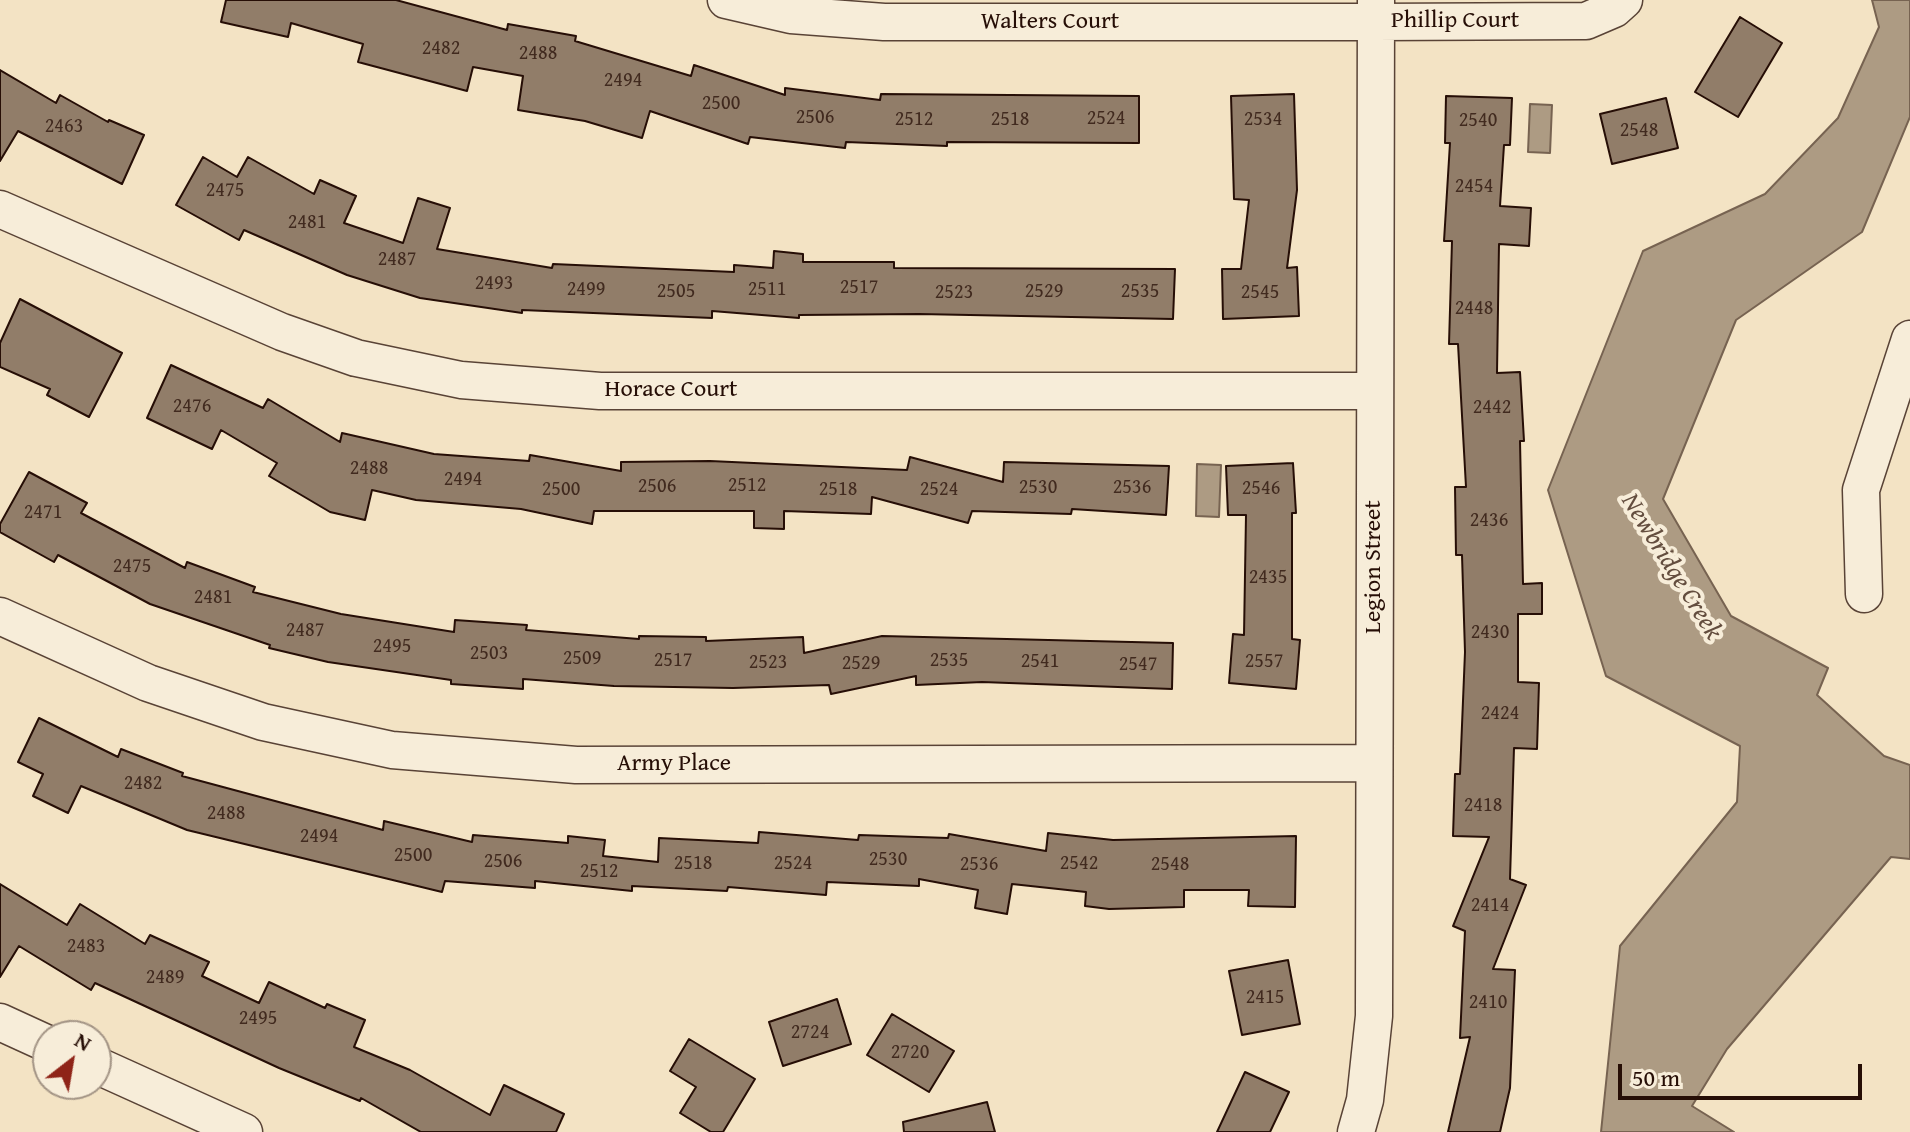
<!DOCTYPE html>
<html>
<head>
<meta charset="utf-8">
<style>
  body { margin:0 }
  #map { position:relative; width:1910px; height:1132px; overflow:hidden; background:#f3e3c4; font-family:"Gentium Book Plus",serif }
  canvas { display:block }
  .north { position:absolute; left:32px; top:1020px; width:80px; height:80px; box-sizing:border-box; background:#f7edd9; border:2px solid #a39485; border-radius:50%; rotate:31deg; font-size:22px; font-weight:700; line-height:32px; text-align:center; color:#260e06 }
  .north::after { content:''; display:block; margin:auto; width:28px; height:36px; background:#8f2418; clip-path:polygon(50% 0,100% 100%,50% 72%,0 100%) }
  .scale { position:absolute; left:1618px; top:1064px; width:244px; height:36px; box-sizing:border-box; border:4px solid #260e06; border-top:0; padding-left:10px; font-size:24px; line-height:28px; white-space:nowrap; color:#260e06; -webkit-text-stroke:6px #f7edd9; paint-order:stroke }
</style>
</head>
<body>
<div id="map">
<canvas width="1910" height="1132"></canvas>
<div class="north">N</div>
<div class="scale">50 m</div>
</div>
<script>
const c = document.querySelector('canvas').getContext('2d');
c.lineJoin = 'round';
function fillPath(path, color) {
  c.fillStyle = color;
  c.fill(path, 'evenodd');
}
function shape(rows) {
  const path = new Path2D();
  for (const r of rows) {
    path.moveTo(r[0], r[1]);
    for (let i = 2; i < r.length; i += 2) path.lineTo(r[i], r[i + 1]);
  }
  return path;
}
function stroke(path, color, width, dash) {
  c.strokeStyle = color;
  c.lineWidth = width;
  c.lineCap = dash ? 'butt' : 'round';
  c.setLineDash(dash || []);
  c.stroke(path);
}
function drawText(font, color, halo, rows, align = 'center') {
  c.font = font + ' "Gentium Book Plus",serif';
  c.lineWidth = 8;
  c.setLineDash([]);
  c.textBaseline = 'middle';
  c.strokeStyle = halo;
  c.fillStyle = color;
  for (const [text, x, y, turn = 0] of rows) {
    c.save();
    c.translate(x, y);
    c.rotate((+turn || 0) * Math.PI / 180);
    c.textAlign = isNaN(turn) ? turn : align;
    if (halo) c.strokeText(text, 0, 0);
    c.fillText(text, 0, 0);
    c.restore();
  }
}
const water = shape([
  [1872,0,1910,0,1910,117,1862,232,1736,320,1663,499,1731,616,1828,668,1817,695,1884,756,1910,765,1910,859,1891,857,1727,1049,1692,1106,1734,1132,1601,1132,1620,946,1737,802,1740,746,1606,676,1548,490,1643,251,1765,194,1838,118,1879,27,1872,0],
  [1530,104,1552,105,1550,153,1528,152,1530,104],
  [1197,464,1221,465,1219,517,1196,516,1197,464]
]);
const building = shape([
  [226,0,396,0,507,30,508,24,576,36,575,41,691,76,694,65,785,95,785,88,880,100,881,94,1139,96,1139,143,947,142,947,146,846,142,845,148,750,137,748,144,650,111,642,138,585,121,518,110,523,76,473,67,467,91,358,62,363,44,291,23,288,37,221,22,226,0],
  [1740,17,1782,43,1738,117,1695,92,1740,17],
  [0,70,56,103,60,95,108,122,109,120,144,135,122,184,18,131,0,161,0,70],
  [1294,94,1297,190,1287,268,1297,267,1299,316,1223,319,1222,269,1241,269,1249,200,1234,199,1231,96,1294,94],
  [1446,96,1512,98,1510,145,1504,145,1500,206,1531,208,1529,246,1499,244,1497,373,1520,372,1524,441,1520,441,1523,584,1542,583,1542,614,1518,614,1518,682,1539,683,1537,749,1514,748,1510,879,1526,885,1493,969,1515,970,1510,1088,1500,1132,1448,1132,1470,1037,1460,1038,1465,931,1453,926,1489,837,1453,836,1455,774,1460,774,1465,652,1462,555,1456,555,1455,487,1466,487,1458,344,1449,344,1452,241,1444,241,1450,143,1445,143,1446,96],
  [1666,98,1678,148,1612,164,1600,114,1666,98],
  [203,157,237,177,248,157,314,194,320,180,356,196,344,223,403,243,418,198,450,208,437,249,552,268,553,264,734,272,734,265,773,268,774,251,803,254,803,262,894,262,894,268,1175,269,1173,319,919,314,799,315,799,318,712,311,712,318,522,310,522,313,420,298,347,275,244,230,239,240,176,205,203,157],
  [20,299,122,353,89,417,47,395,50,389,0,367,0,343,20,299],
  [171,365,263,408,268,399,340,442,342,433,434,454,529,461,530,455,621,471,621,462,710,461,907,470,910,457,1003,482,1004,462,1169,466,1166,515,1072,509,1071,514,972,511,968,523,872,497,871,514,784,511,784,529,754,528,754,511,594,511,592,524,521,509,416,500,372,490,365,520,330,512,269,476,277,463,221,430,212,449,147,418,171,365],
  [1293,463,1296,513,1292,513,1292,639,1300,640,1296,689,1229,683,1233,634,1244,635,1246,515,1228,515,1226,466,1293,463],
  [29,472,87,503,81,513,185,568,187,562,255,587,253,592,341,614,454,632,455,620,527,625,526,630,639,639,639,636,706,637,706,641,803,637,804,653,882,636,1173,643,1172,689,982,682,916,685,916,676,831,694,829,685,733,688,614,686,523,679,523,689,451,684,451,680,328,662,269,648,270,645,150,604,58,555,54,562,0,532,0,524,29,472],
  [39,718,118,757,121,749,183,773,182,776,383,830,384,821,472,842,473,835,568,843,568,836,605,840,603,856,658,862,659,838,758,843,759,832,858,840,859,835,948,838,949,834,1046,851,1048,833,1113,840,1296,836,1295,907,1248,906,1249,890,1184,890,1184,907,1109,909,1085,906,1086,892,1012,884,1007,914,975,908,978,890,919,879,919,886,827,882,826,895,728,887,727,891,632,886,632,891,535,881,535,888,445,881,442,892,187,830,81,786,68,813,33,796,43,774,18,762,39,718],
  [0,884,67,925,80,904,145,944,150,935,209,962,202,976,259,1003,269,982,325,1008,327,1004,365,1020,354,1047,410,1070,490,1115,504,1085,564,1114,556,1132,421,1132,361,1098,360,1101,279,1068,95,983,91,990,19,946,0,977,0,884],
  [1288,960,1300,1024,1242,1035,1229,971,1288,960],
  [837,999,851,1044,783,1066,769,1022,837,999],
  [892,1014,954,1051,929,1092,867,1055,892,1014],
  [689,1039,755,1079,723,1132,711,1132,680,1113,696,1087,670,1071,689,1039],
  [1245,1072,1289,1092,1270,1132,1217,1132,1245,1072],
  [987,1102,995,1132,904,1132,903,1122,987,1102]
]);
const street = shape([
  [726,0,791,15,884,22,1376,22,1586,21,1614,9,1624,0],
  [0,209,282,332,356,358,461,380,600,391,1375,391],
  [1864,594,1861,490,1910,339],
  [0,616,148,683,263,722,392,750,576,765,1373,763],
  [0,1022,48,1044],
  [96,1065,244,1132],
  [1356,1132,1365,1100,1374,1016,1376,0]
]);
const numberNames = [
  ["2482",441,49],
  ["2488",538,54],
  ["2494",623,81],
  ["2500",721,104],
  ["2506",815,118],
  ["2524",1106,119],
  ["2512",914,120],
  ["2518",1010,120],
  ["2534",1263,120],
  ["2540",1478,121],
  ["2463",64,127],
  ["2548",1639,131],
  ["2454",1474,187],
  ["2475",225,191],
  ["2481",307,223],
  ["2487",397,260],
  ["2493",494,284],
  ["2517",859,288],
  ["2499",586,290],
  ["2511",767,290],
  ["2505",676,292],
  ["2529",1044,292],
  ["2535",1140,292],
  ["2523",954,293],
  ["2545",1260,293],
  ["2448",1474,309],
  ["2476",192,407],
  ["2442",1492,408],
  ["2488",369,469],
  ["2494",463,480],
  ["2512",747,486],
  ["2506",657,487],
  ["2530",1038,488],
  ["2536",1132,488],
  ["2546",1261,489],
  ["2500",561,490],
  ["2518",838,490],
  ["2524",939,490],
  ["2471",43,513],
  ["2436",1489,521],
  ["2475",132,567],
  ["2435",1268,578],
  ["2481",213,598],
  ["2487",305,631],
  ["2430",1490,633],
  ["2495",392,647],
  ["2503",489,654],
  ["2509",582,659],
  ["2517",673,661],
  ["2535",949,661],
  ["2541",1040,662],
  ["2557",1264,662],
  ["2523",768,663],
  ["2529",861,664],
  ["2547",1138,665],
  ["2424",1500,714],
  ["2482",143,784],
  ["2418",1483,806],
  ["2488",226,814],
  ["2494",319,837],
  ["2500",413,856],
  ["2530",888,860],
  ["2506",503,862],
  ["2518",693,864],
  ["2524",793,864],
  ["2542",1079,864],
  ["2536",979,865],
  ["2548",1170,865],
  ["2512",599,872],
  ["2414",1490,906],
  ["2483",86,947],
  ["2489",165,978],
  ["2415",1265,998],
  ["2410",1488,1003],
  ["2495",258,1019],
  ["2724",810,1033],
  ["2720",910,1053]
];
const streetNames = [
  ["Phillip Court",1455,21],
  ["Walters Court",1050,22],
  ["Horace Court",671,390],
  ["Legion Street",1374,567,-90],
  ["Army Place",674,764]
];
const waterNames = [
  ["Newbridge Creek",1671,567,58]
];
fillPath(water, '#ad9b83');
stroke(water, '#776351', 2);
fillPath(building, '#917d69');
stroke(building, '#260e06', 2);
stroke(street, '#594336', 39);
stroke(street, '#f7edd9', 36);
drawText('20px', '#412a1f', null, numberNames);
drawText('24px', '#260e06', '#f7edd9', streetNames);
drawText('italic 26px', '#634d3e', '#f7edd9', waterNames);
</script>
</body>
</html>
